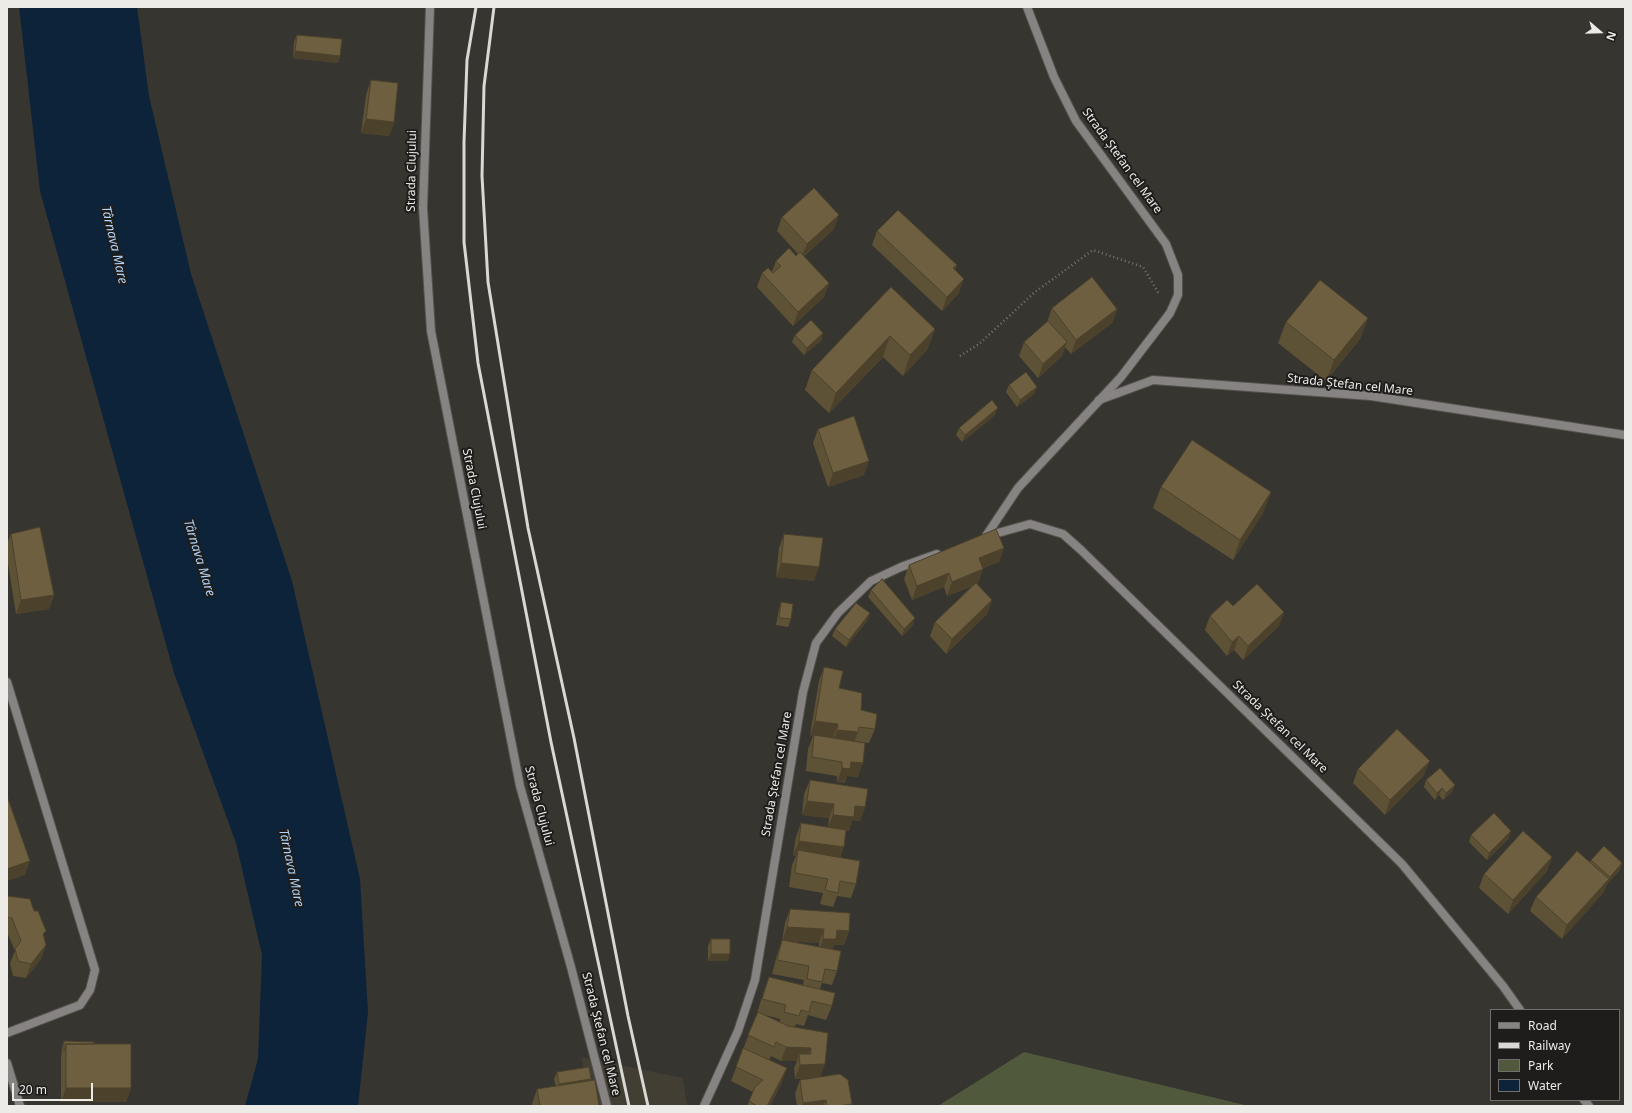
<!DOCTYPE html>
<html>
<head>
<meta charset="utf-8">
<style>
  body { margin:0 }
  #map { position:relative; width:1632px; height:1113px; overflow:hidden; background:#373530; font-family:"Noto Sans",sans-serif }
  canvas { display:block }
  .frame { position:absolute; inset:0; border:8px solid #ecebe7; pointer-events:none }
  .legend { position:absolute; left:1490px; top:1009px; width:130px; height:92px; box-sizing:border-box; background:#1e1d1b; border:1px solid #706f6d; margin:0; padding:5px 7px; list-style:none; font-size:12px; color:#ecebe7 }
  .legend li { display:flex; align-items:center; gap:8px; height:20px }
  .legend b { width:20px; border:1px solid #706f6d }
  .north { position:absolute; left:1580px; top:12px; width:40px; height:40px; -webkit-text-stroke:3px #1e1d1b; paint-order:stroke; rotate:110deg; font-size:11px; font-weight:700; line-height:16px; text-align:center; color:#ecebe7 }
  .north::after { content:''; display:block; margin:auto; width:14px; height:18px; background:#ecebe7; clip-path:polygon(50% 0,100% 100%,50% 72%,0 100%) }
  .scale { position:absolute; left:12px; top:1083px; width:81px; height:18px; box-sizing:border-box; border:2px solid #ecebe7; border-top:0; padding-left:5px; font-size:12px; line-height:14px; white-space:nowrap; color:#ecebe7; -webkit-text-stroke:3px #1e1d1b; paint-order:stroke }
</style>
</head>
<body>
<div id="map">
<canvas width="1632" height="1113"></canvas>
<div class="frame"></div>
<ul class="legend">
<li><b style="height:5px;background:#868382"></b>Road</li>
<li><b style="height:5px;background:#d9d8d4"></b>Railway</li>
<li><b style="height:11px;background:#50593c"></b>Park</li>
<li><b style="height:11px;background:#0d2339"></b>Water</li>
</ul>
<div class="north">N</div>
<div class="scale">20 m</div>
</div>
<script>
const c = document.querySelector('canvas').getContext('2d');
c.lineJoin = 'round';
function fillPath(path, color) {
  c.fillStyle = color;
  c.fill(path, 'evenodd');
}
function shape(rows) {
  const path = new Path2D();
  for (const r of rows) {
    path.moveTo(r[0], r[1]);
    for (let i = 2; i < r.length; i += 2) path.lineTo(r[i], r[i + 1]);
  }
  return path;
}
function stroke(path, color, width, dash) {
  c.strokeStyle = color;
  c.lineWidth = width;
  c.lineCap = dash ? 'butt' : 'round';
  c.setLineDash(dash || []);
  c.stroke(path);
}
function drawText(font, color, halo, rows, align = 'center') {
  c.font = font + ' "Noto Sans",sans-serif';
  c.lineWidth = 4;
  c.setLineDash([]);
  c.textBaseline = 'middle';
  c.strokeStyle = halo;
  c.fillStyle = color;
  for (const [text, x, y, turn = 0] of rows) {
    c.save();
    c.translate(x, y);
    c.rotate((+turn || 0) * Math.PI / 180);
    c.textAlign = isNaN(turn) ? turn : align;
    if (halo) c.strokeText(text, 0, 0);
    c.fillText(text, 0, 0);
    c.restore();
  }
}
const built = shape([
  [581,1057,683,1078,687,1106,592,1106]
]);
const green = shape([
  [1024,1052,1249,1106,938,1106]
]);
const water = shape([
  [19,7,137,7,149,96,191,274,292,581,360,879,368,1012,358,1106,245,1106,258,1059,262,955,236,843,174,673,40,191]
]);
const path = shape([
  [960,356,979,344,1035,292,1093,250,1143,267,1159,294]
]);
const service = shape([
  [1099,400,1153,380,1371,396,1625,435],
  [7,682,95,970,90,990,80,1005,7,1033]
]);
const minor = shape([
  [430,7,423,208,431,331,520,786,571,967,607,1106],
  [986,536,1018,488,1121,377,1170,313,1178,295,1178,275,1166,244,1076,121,1054,77,1027,7],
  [987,536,1030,524,1063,534,1081,550,1402,864,1503,986,1520,1010],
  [1584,1100,1589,1106],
  [704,1106,738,1031,755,980,803,692,816,643,838,613,871,581,901,567,937,554]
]);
const tertiary = shape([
  [7,1063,20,1106]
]);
const rail = shape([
  [476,7,467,60,464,142,464,242,478,363,551,742,629,1106],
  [494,7,484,86,482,176,488,282,528,528,574,738,628,1016,648,1106]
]);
const wall = shape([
  [297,35,340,56,338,63,293,58,294,42],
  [371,80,394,122,389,136,361,133,366,95],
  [782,217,834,229,804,256,829,283,824,297,793,326,757,287,762,273,772,271,776,261,796,256,798,254,777,231],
  [877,231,957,265,955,270,959,293,942,311,872,245],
  [891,287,935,329,927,350,903,376,883,357,829,413,805,390,812,370],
  [1052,308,1117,309,1112,323,1071,354,1065,347,1062,356,1038,378,1019,356,1024,342,1047,322],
  [1368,318,1360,339,1326,381,1278,343,1286,322],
  [823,333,821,341,804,355,792,342,795,335],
  [1009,385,1034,394,1017,407,1006,392],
  [995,415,962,442,956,435,959,428],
  [818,429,864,475,828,487,813,443],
  [1161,487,1271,492,1263,513,1233,560,1153,508],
  [11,534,54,595,49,609,16,614,7,557,7,544],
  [784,534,814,581,776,577,779,548],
  [1004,548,999,562,983,568,978,583,977,584,992,600,987,614,946,654,930,636,935,622,972,586,947,596,944,587,912,600,904,579,909,565],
  [871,590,913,625,902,636,868,597],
  [781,602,791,619,788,627,776,625,779,609],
  [1233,606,1284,612,1279,626,1243,660,1234,650,1227,656,1205,630,1210,616],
  [870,613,867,621,846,647,832,636,835,629],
  [824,667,839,688,861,710,875,729,869,743,855,741,858,777,847,776,845,783,837,782,837,776,806,771,808,749,813,736,810,735,819,681],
  [1358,769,1424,775,1385,815,1353,783],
  [810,780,865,807,860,821,852,820,849,831,846,830,840,858,856,884,851,898,837,896,833,907,820,904,823,893,789,887,792,865,796,856,793,855,796,837,801,823,828,827,829,818,802,815,804,794],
  [1426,780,1452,792,1443,800,1439,795,1435,800,1424,787],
  [1471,835,1509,838,1487,860,1469,842],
  [1552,857,1547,871,1508,914,1479,888,1484,874],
  [1591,860,1622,863,1620,870,1607,884,1603,893,1562,939,1530,911,1536,897,1590,862],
  [7,896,44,936,46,945,41,959,26,978,13,976,10,963,15,951,7,932],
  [790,909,849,931,844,945,834,945,832,950,837,971,832,985,822,983,820,989,832,1006,826,1020,808,1015,804,1026,796,1024,795,1027,828,1033,820,1077,852,1104,851,1106,797,1106,795,1094,800,1080,814,1078,795,1079,794,1068,797,1061,781,1061,771,1056,769,1060,782,1082,770,1106,747,1106,753,1092,731,1081,757,1013,764,991,769,977,803,985,804,980,772,974,777,955,782,941,785,923],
  [787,941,819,943,819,947],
  [761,1014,780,1019,780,1022],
  [711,939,728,961,708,961,708,946],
  [64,1041,94,1044,131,1088,126,1102,61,1102,61,1058,62,1048],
  [557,1072,591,1079,590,1081,599,1106,533,1106,532,1104,537,1089,556,1087,554,1079]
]);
const shadedWall = shape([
  [295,51,340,56,338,63,293,58],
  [366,119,394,122,389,136,361,133],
  [839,215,834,229,801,258,807,244],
  [957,265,952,279,953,268],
  [964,279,959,293,942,311,947,297],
  [829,283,824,297,793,326,798,312],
  [1117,309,1112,323,1071,354,1076,340],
  [1368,318,1360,339,1326,381,1334,360],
  [935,329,927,350,903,376,910,355],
  [823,333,821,341,804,355,807,348],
  [890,336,883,357,829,413,836,393],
  [1067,342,1062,356,1038,378,1043,364],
  [1037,387,1034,394,1017,407,1020,400],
  [998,408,995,415,962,442,965,435],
  [869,461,864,475,828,487,833,473],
  [1271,492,1263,513,1233,560,1240,540],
  [1004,548,999,562,974,572,979,558],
  [781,563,819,567,814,581,776,577],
  [983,569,978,583,947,596,952,582],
  [949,573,944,587,912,600,917,586],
  [54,595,49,609,16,614,21,600],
  [992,600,987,614,946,654,952,639],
  [1284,612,1279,626,1243,660,1248,646],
  [870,613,867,621,846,647,849,640],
  [915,618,913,625,902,636,904,629],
  [1239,636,1234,650,1227,656,1232,642],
  [815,721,838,724,833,738,810,735],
  [837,730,858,732,853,746,832,744],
  [1430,761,1424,775,1385,815,1390,800],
  [851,762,863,763,858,777,847,776,845,783,837,782,842,768],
  [1455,785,1452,792,1443,800,1446,793],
  [1442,788,1439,795,1435,800,1437,793],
  [807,801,834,804,829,818,802,815],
  [855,806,865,807,860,821,852,820,849,831,827,829,833,815],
  [1511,831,1509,838,1487,860,1489,853],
  [799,841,844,847,839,861,798,850,796,856,793,855],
  [1552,857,1547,871,1508,914,1513,900],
  [30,861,25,875,7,881,7,869],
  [1622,863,1620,870,1607,884,1610,877],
  [1609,879,1603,893,1562,939,1567,925],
  [787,927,824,929,819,943,782,941],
  [837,930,849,931,844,945,834,945,831,953,818,953,823,939],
  [46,945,41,959,26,978,31,964],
  [711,954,730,954,728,961,708,961],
  [786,1047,811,1048,806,1062,799,1054,797,1061,781,1061],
  [825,1064,820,1078,795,1079,800,1065],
  [787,1068,782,1082,770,1106,767,1106],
  [591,1079,588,1086,556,1091,559,1084],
  [66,1088,131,1088,126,1102,61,1102],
  [826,1100,823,1106,802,1106,803,1103],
  [852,1104,851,1106,839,1106]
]);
const building = shape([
  [297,35,342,39,340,56,295,51,297,35],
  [371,80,398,83,394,122,366,119,371,80],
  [814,188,839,215,807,244,782,217,814,188],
  [898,210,957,265,953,268,964,279,947,297,877,231,898,210],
  [789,248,796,256,800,252,829,283,798,312,762,273,768,268,773,273,781,266,776,261,789,248],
  [1092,277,1117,309,1076,340,1052,308,1092,277],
  [1320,280,1368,318,1334,360,1286,322,1320,280],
  [891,287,935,329,910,355,890,336,836,393,812,370,891,287],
  [811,320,823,333,807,348,795,335,811,320],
  [1048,321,1067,342,1043,364,1024,342,1048,321],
  [1026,372,1037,387,1020,400,1009,385,1026,372],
  [992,400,998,408,965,435,959,428,992,400],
  [854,416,869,461,833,473,818,429,854,416],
  [1192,440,1271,492,1240,540,1161,487,1192,440],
  [40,527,54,595,21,600,11,534,40,527],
  [996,529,1004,548,979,558,983,569,952,582,949,573,917,586,909,565,996,529],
  [784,534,823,538,819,567,781,563,784,534],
  [882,579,915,618,904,629,871,590,882,579],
  [976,583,992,600,952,639,935,622,976,583],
  [1257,584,1284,612,1248,646,1239,636,1232,642,1210,616,1227,600,1233,606,1257,584],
  [781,602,793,604,791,619,779,618,781,602],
  [856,603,870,613,849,640,835,629,856,603],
  [824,667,843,671,839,688,862,693,861,710,877,714,875,729,859,727,858,732,837,730,838,724,815,721,824,667],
  [1397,729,1430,761,1390,800,1358,769,1397,729],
  [814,735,865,743,863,763,851,762,850,769,842,768,842,762,812,757,814,735],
  [1440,768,1455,785,1446,793,1442,788,1437,793,1426,780,1440,768],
  [810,780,868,789,865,807,855,806,854,817,833,815,834,804,807,801,810,780],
  [7,796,30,861,7,869,7,796],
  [1494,813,1511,831,1489,853,1471,835,1494,813],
  [801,823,846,830,844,847,799,841,801,823],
  [1523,831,1552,857,1513,900,1484,874,1523,831],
  [1604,846,1622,863,1610,877,1591,860,1604,846],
  [798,850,860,861,856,884,840,881,838,893,825,890,828,879,795,873,798,850],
  [1577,851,1609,879,1567,925,1536,897,1577,851],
  [7,896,30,899,34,911,38,911,46,931,43,934,46,945,31,964,18,961,15,949,21,941,12,918,7,917,7,896],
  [790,909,850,913,849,931,837,930,836,939,823,939,824,929,787,927,790,909],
  [711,939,730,939,730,954,711,954,711,939],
  [782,940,841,951,837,971,825,969,822,982,807,979,809,966,777,960,782,940],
  [769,977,835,993,832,1006,812,1001,809,1012,801,1010,799,1016,784,1012,786,1005,762,999,769,977],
  [758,1012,788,1026,828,1033,825,1064,800,1065,799,1054,811,1054,811,1048,786,1047,776,1042,774,1047,748,1035,758,1012],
  [64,1041,94,1042,94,1044,66,1044,64,1051,64,1041],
  [66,1044,131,1044,131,1088,66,1088,66,1044],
  [743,1048,787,1068,767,1106,757,1106,749,1101,755,1087,763,1080,736,1067,743,1048],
  [589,1067,591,1079,559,1084,557,1072,589,1067],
  [840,1074,848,1080,852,1104,839,1106,827,1106,826,1100,803,1103,800,1080,840,1074],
  [595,1080,599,1106,540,1106,537,1089,595,1080]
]);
const streetNames = [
  ["Strada Ștefan cel Mare",1122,161,54],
  ["Strada Clujului",412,171,-89],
  ["Strada Ștefan cel Mare",1350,385,6],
  ["Strada Clujului",474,489,79],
  ["Strada Ștefan cel Mare",1280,727,44],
  ["Strada Ștefan cel Mare",777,774,-80],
  ["Strada Clujului",539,806,75],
  ["Strada Ștefan cel Mare",601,1034,76]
];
const waterNames = [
  ["Târnava Mare",114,245,77],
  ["Târnava Mare",199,558,73],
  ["Târnava Mare",291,868,78]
];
fillPath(built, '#423e33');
fillPath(green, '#50593c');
fillPath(water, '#0d2339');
stroke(service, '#54524d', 10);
stroke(minor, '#54524d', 10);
stroke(tertiary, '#54524d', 10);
stroke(path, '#787672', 2.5, [1, 3]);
stroke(service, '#868382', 8);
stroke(minor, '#868382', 8);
stroke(tertiary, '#868382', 8);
stroke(rail, '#d9d8d4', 3);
fillPath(wall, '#5e5236');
fillPath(shadedWall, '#4c422c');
fillPath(building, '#6d5f3f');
stroke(building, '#4c422c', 1);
drawText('12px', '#ecebe7', '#1e1d1b', streetNames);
drawText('italic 13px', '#afd2f8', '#1e1d1b', waterNames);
</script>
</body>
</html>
